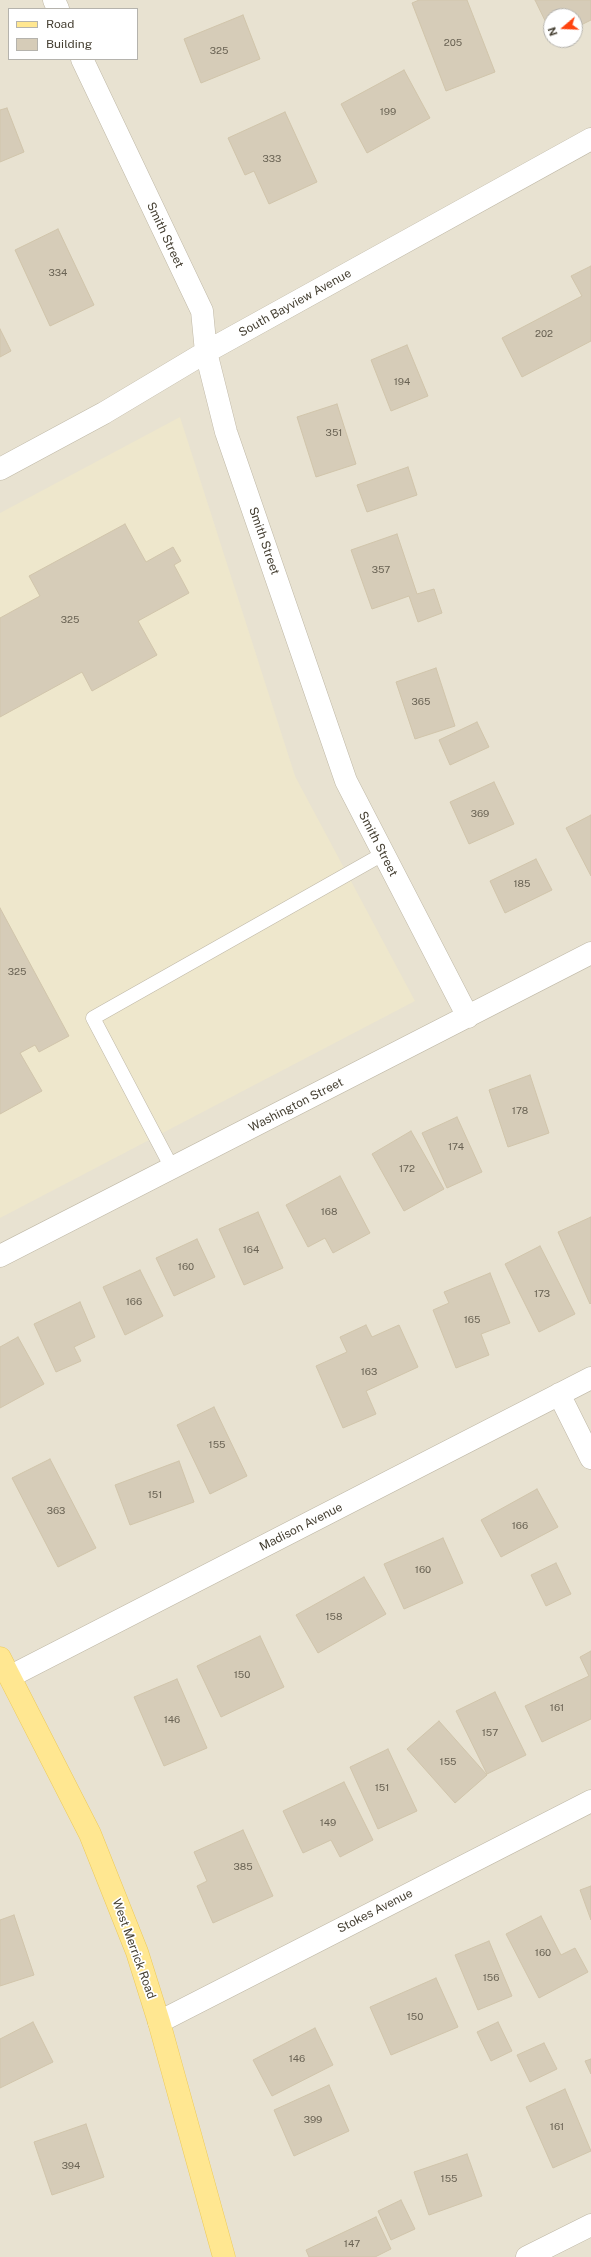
<!DOCTYPE html>
<html>
<head>
<meta charset="utf-8">
<style>
  body { margin:0 }
  #map { position:relative; width:591px; height:2257px; overflow:hidden; background:#f3f0e4; font-family:"Public Sans",sans-serif }
  canvas { display:block }
  .legend { position:absolute; left:8px; top:8px; width:130px; height:52px; box-sizing:border-box; background:#fff; border:1px solid #b5b3ad; margin:0; padding:5px 7px; list-style:none; font-size:12px; color:#464033 }
  .legend li { display:flex; align-items:center; gap:8px; height:20px }
  .legend b { width:20px; border:1px solid #b5b3ad }
  .north { position:absolute; left:543px; top:8px; width:40px; height:40px; box-sizing:border-box; background:#fff; border:1px solid #b5b3ad; border-radius:50%; rotate:251deg; font-size:11px; font-weight:700; line-height:16px; text-align:center; color:#464033 }
  .north::after { content:''; display:block; margin:auto; width:14px; height:18px; background:#ff440f; clip-path:polygon(50% 0,100% 100%,50% 72%,0 100%) }
</style>
</head>
<body>
<div id="map">
<canvas width="591" height="2257"></canvas>
<ul class="legend">
<li><b style="height:5px;background:#ffe791"></b>Road</li>
<li><b style="height:11px;background:#d6ccb8"></b>Building</li>
</ul>
<div class="north">N</div>
</div>
<script>
const c = document.querySelector('canvas').getContext('2d');
c.lineJoin = 'round';
function fillPath(path, color) {
  c.fillStyle = color;
  c.fill(path, 'evenodd');
}
function shape(rows) {
  const path = new Path2D();
  for (const r of rows) {
    path.moveTo(r[0], r[1]);
    for (let i = 2; i < r.length; i += 2) path.lineTo(r[i], r[i + 1]);
  }
  return path;
}
function stroke(path, color, width, dash) {
  c.strokeStyle = color;
  c.lineWidth = width;
  c.lineCap = dash ? 'butt' : 'round';
  c.setLineDash(dash || []);
  c.stroke(path);
}
function drawText(font, color, halo, rows, align = 'center') {
  c.font = font + ' "Public Sans",sans-serif';
  c.lineWidth = 3.5;
  c.setLineDash([]);
  c.textBaseline = 'middle';
  c.strokeStyle = halo;
  c.fillStyle = color;
  for (const [text, x, y, turn = 0] of rows) {
    c.save();
    c.translate(x, y);
    c.rotate((+turn || 0) * Math.PI / 180);
    c.textAlign = isNaN(turn) ? turn : align;
    if (halo) c.strokeText(text, 0, 0);
    c.fillText(text, 0, 0);
    c.restore();
  }
}
const residential = shape([
  [0,0,591,0,591,2257,0,2257],
  [9,9,137,9,137,59,9,59],
  [551,16,575,16,575,40,551,40]
]);
const education = shape([
  [180,417,295,776,415,1001,0,1218,0,513]
]);
const building = shape([
  [419,0,467,0,495,72,446,91,412,3,419,0],
  [535,0,591,0,591,20,575,28,575,16,551,16,551,33,535,0],
  [243,15,260,59,201,83,184,39,243,15],
  [404,70,430,118,367,153,341,104,404,70],
  [7,108,24,152,0,162,0,110,7,108],
  [285,112,317,182,269,204,254,171,245,175,228,138,285,112],
  [58,229,94,305,50,326,15,250,58,229],
  [591,266,591,341,522,377,502,338,582,296,571,276,591,266],
  [0,329,11,351,0,357,0,329],
  [407,345,428,396,391,411,371,360,407,345],
  [337,404,356,464,316,477,297,417,337,404],
  [408,467,417,495,367,512,357,485,408,467],
  [125,524,146,562,173,547,181,561,174,565,189,593,138,621,157,655,92,691,82,672,0,717,0,618,40,596,29,576,125,524],
  [397,534,417,594,434,589,442,613,418,622,409,596,372,609,351,550,397,534],
  [436,668,455,726,415,739,396,682,436,668],
  [477,722,489,747,450,765,439,740,477,722],
  [494,782,514,824,469,844,450,802,494,782],
  [591,815,591,876,566,828,591,815],
  [536,859,552,890,505,913,490,881,536,859],
  [0,908,69,1036,39,1052,35,1045,20,1053,42,1091,0,1114,0,908],
  [530,1075,549,1133,508,1147,489,1090,530,1075],
  [457,1117,482,1172,447,1188,422,1133,457,1117],
  [411,1131,444,1189,404,1211,372,1154,411,1131],
  [340,1176,370,1233,333,1253,325,1238,308,1247,286,1205,340,1176],
  [258,1212,283,1268,244,1285,219,1229,258,1212],
  [591,1217,591,1303,590,1304,558,1232,591,1217],
  [197,1239,215,1277,174,1296,156,1258,197,1239],
  [540,1246,575,1314,539,1332,505,1264,540,1246],
  [140,1270,163,1316,125,1335,103,1287,140,1270],
  [490,1273,510,1323,481,1334,489,1355,456,1368,433,1310,449,1303,444,1292,490,1273],
  [80,1302,95,1337,74,1347,81,1361,56,1372,34,1324,80,1302],
  [366,1325,372,1337,399,1325,418,1367,366,1391,376,1414,343,1428,316,1366,347,1352,340,1337,366,1325],
  [18,1337,44,1384,0,1408,0,1347,18,1337],
  [214,1407,247,1476,210,1494,177,1425,214,1407],
  [50,1459,96,1548,58,1567,12,1478,50,1459],
  [179,1461,194,1502,130,1525,115,1485,179,1461],
  [537,1489,558,1527,501,1557,481,1520,537,1489],
  [443,1538,463,1583,404,1609,384,1564,443,1538],
  [556,1563,571,1594,546,1606,531,1575,556,1563],
  [364,1577,386,1614,318,1653,296,1615,364,1577],
  [260,1636,284,1687,221,1717,197,1666,260,1636],
  [591,1651,591,1719,542,1742,525,1706,589,1676,580,1657,591,1651],
  [177,1679,207,1748,164,1766,134,1697,177,1679],
  [495,1692,526,1755,487,1774,456,1711,495,1692],
  [439,1721,487,1775,455,1803,407,1749,439,1721],
  [388,1749,417,1811,378,1829,350,1767,388,1749],
  [344,1782,373,1840,340,1857,331,1840,303,1853,283,1811,344,1782],
  [243,1830,273,1896,213,1923,197,1886,207,1881,194,1852,243,1830],
  [591,1886,591,1920,580,1890,591,1886],
  [14,1915,34,1975,0,1986,0,1920,14,1915],
  [541,1916,561,1955,575,1948,588,1972,539,1998,506,1934,541,1916],
  [489,1941,512,1996,478,2010,455,1955,489,1941],
  [436,1978,458,2027,391,2055,370,2007,436,1978],
  [33,2022,53,2062,0,2088,0,2039,33,2022],
  [498,2022,512,2051,491,2061,477,2032,498,2022],
  [315,2028,333,2065,272,2096,253,2060,315,2028],
  [544,2043,557,2069,530,2082,517,2055,544,2043],
  [591,2059,591,2074,585,2061,591,2059],
  [329,2085,349,2131,294,2156,274,2110,329,2085],
  [565,2089,591,2151,553,2168,526,2107,565,2089],
  [86,2124,104,2177,52,2195,34,2142,86,2124],
  [467,2154,482,2196,429,2215,414,2172,467,2154],
  [401,2200,415,2229,391,2240,378,2211,401,2200],
  [376,2217,391,2249,375,2257,309,2257,306,2250,376,2217]
]);
const lane = shape([
  [172,1168,93,1018,383,854]
]);
const street = shape([
  [54,0,58,9],
  [82,59,202,311,206,352,226,432,346,781,468,1017],
  [0,469,104,413,206,352,591,139],
  [0,1256,591,953],
  [559,1394,591,1458],
  [11,1676,591,1378],
  [159,2022,591,1801],
  [527,2257,591,2225]
]);
const primary = shape([
  [0,1658,90,1834,137,1952,159,2022,224,2257]
]);
const numberNames = [
  ["205",453,43],
  ["325",219,51],
  ["199",388,112],
  ["333",272,159],
  ["334",58,273],
  ["202",544,334],
  ["194",402,382],
  ["351",334,433],
  ["357",381,570],
  ["325",70,620],
  ["365",421,702],
  ["369",480,814],
  ["185",522,884],
  ["325",17,972],
  ["178",520,1111],
  ["174",456,1147],
  ["172",407,1169],
  ["168",329,1212],
  ["164",251,1250],
  ["160",186,1267],
  ["173",542,1294],
  ["166",134,1302],
  ["165",472,1320],
  ["163",369,1372],
  ["155",217,1445],
  ["151",155,1495],
  ["363",56,1511],
  ["166",520,1526],
  ["160",423,1570],
  ["158",334,1617],
  ["150",242,1675],
  ["161",557,1708],
  ["146",172,1720],
  ["157",490,1733],
  ["155",448,1762],
  ["151",382,1788],
  ["149",328,1823],
  ["385",243,1867],
  ["160",543,1953],
  ["156",491,1978],
  ["150",415,2017],
  ["146",297,2059],
  ["399",313,2120],
  ["161",557,2127],
  ["394",71,2166],
  ["155",449,2179],
  ["147",352,2244]
];
const streetNames = [
  ["Smith Street",165,235,65],
  ["South Bayview Avenue",295,303,-29],
  ["Smith Street",264,541,71],
  ["Smith Street",378,844,63],
  ["Washington Street",296,1105,-27],
  ["Madison Avenue",301,1527,-27],
  ["Stokes Avenue",375,1911,-27],
  ["West Merrick Road",134,1949,70]
];
fillPath(residential, '#e8e2d1');
fillPath(education, '#eee7cc');
fillPath(building, '#d6ccb8');
stroke(building, '#d1c5ab', 1);
stroke(lane, '#bfb8a6', 15);
stroke(street, '#bfb8a6', 23);
stroke(primary, '#edca58', 23);
stroke(lane, '#fff', 14);
stroke(street, '#fff', 22);
stroke(primary, '#ffe791', 22);
drawText('10px', '#6a6354', null, numberNames);
drawText('12px', '#464033', '#fff', streetNames);
</script>
</body>
</html>
